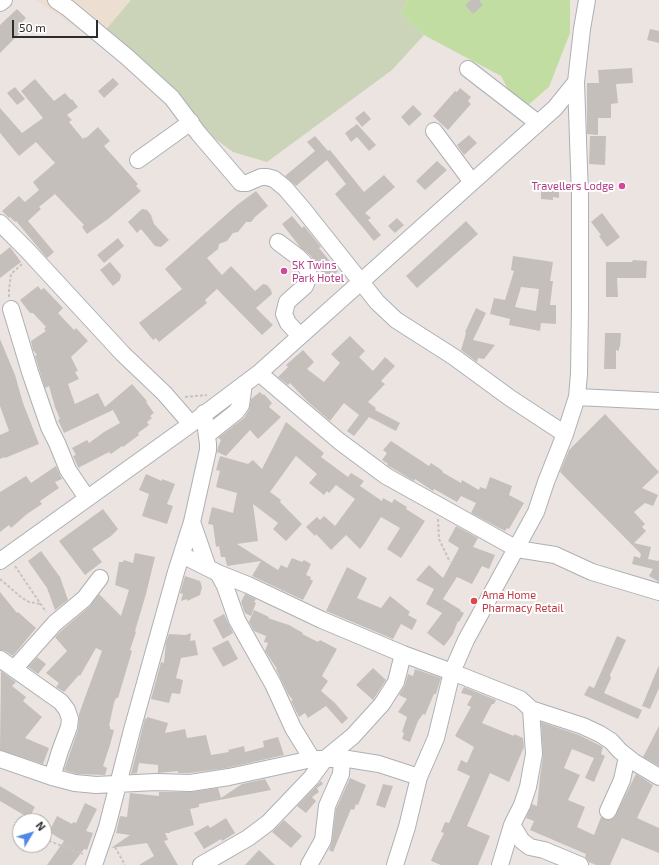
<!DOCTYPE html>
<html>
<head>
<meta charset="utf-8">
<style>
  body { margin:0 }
  #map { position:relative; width:659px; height:865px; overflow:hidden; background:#ece4e0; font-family:"Exo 2",sans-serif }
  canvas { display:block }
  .north { position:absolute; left:12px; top:813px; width:40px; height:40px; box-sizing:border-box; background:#fff; border:1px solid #ababab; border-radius:50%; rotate:52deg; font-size:11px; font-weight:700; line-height:16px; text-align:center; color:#2c2c2c }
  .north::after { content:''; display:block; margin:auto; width:14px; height:18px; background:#5088e8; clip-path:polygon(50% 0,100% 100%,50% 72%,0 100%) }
  .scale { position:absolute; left:12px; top:20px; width:86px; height:18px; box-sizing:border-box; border:2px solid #2c2c2c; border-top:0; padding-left:5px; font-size:12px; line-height:14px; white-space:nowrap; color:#2c2c2c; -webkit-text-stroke:3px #fff; paint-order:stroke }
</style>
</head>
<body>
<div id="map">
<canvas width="659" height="865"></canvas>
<div class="north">N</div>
<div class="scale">50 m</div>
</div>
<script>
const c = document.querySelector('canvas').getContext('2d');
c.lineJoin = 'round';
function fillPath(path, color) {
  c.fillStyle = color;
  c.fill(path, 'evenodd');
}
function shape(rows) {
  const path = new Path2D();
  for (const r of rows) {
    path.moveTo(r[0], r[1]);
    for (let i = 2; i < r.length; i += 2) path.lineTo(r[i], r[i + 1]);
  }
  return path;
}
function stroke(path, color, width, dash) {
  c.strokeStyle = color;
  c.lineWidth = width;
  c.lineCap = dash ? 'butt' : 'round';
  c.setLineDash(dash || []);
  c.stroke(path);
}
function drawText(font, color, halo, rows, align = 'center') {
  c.font = font + ' "Exo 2",sans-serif';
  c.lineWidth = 4;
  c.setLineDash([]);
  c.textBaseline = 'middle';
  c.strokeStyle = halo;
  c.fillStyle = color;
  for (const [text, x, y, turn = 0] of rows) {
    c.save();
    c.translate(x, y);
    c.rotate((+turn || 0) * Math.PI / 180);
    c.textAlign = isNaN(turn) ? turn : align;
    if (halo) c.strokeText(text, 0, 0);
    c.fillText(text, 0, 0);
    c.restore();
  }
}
const education = shape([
  [36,0,131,0,96,41]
]);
const green = shape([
  [407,0,570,0,570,33,549,87,520,112,501,76,424,35,401,14]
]);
const cemetery = shape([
  [131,0,407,0,401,14,424,35,392,70,267,162,233,152,174,109,96,41]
]);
const building = shape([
  [471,0,479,0,483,5,473,14,465,5],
  [17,9,26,18,22,22,26,27,0,53,0,25],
  [650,29,659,31,659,43,647,40],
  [632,68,633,83,616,84,618,103,611,104,611,118,598,118,598,135,587,134,587,83,599,83,598,70],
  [113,78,119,84,104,98,98,91],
  [35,79,54,101,65,93,71,100,72,99,78,107,67,115,72,120,69,122,83,139,85,137,86,138,98,127,110,141,104,146,138,184,136,186,141,191,108,219,87,234,82,227,84,225,55,194,39,207,41,209,28,221,54,252,47,258,16,221,15,222,10,217,9,218,2,211,19,196,25,202,39,190,33,182,55,163,36,142,19,156,0,133,0,108,22,133,43,118,21,91],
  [15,87,25,99,17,105,7,93],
  [460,88,471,97,468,101,471,104,448,130,433,116,455,91,457,92],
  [413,105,422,114,409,126,401,117],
  [364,111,371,119,362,127,355,118],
  [357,124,376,145,369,151,357,137,351,142,345,133],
  [469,135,477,143,464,155,457,145],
  [315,136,328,151,330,150,364,192,384,175,395,187,365,213,371,218,368,220,381,235,374,241,335,194,346,184,327,160,296,186,285,176,315,151,307,142],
  [590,136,606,136,605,165,589,164],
  [437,161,447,170,425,190,416,181],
  [545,182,559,182,559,198,553,197,553,200,541,199,541,188,545,189],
  [256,191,268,206,255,217,251,222,246,222,238,232,233,233,227,241,219,244,218,249,207,258,222,275,231,266,255,291,263,284,267,285,271,290,272,294,256,308,273,325,262,335,217,289,205,300,207,303,159,342,156,338,153,340,139,323,182,289,165,269,237,205],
  [142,209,147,210,151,215,154,224,169,240,161,247,155,246,141,229,137,233,128,222],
  [602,213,620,237,607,247,599,236,601,235,591,222],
  [292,216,302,228,304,226,321,247,319,248,338,271,328,280,316,265,311,256,301,248,282,224],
  [397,218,404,225,395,233,388,226],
  [466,221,478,234,417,288,406,276],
  [118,238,124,246,104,263,97,255],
  [10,247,21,262,0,278,0,255],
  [513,256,553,262,550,281,553,281,550,305,556,305,556,324,541,323,540,331,509,325,510,319,490,314,494,298,505,300,514,271,511,270],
  [521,287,539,289,536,311,515,307],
  [633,260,647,261,646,278,617,278,618,297,606,297,606,262,632,262],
  [110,262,121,275,120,280,113,286,100,270],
  [38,286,41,290,44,288,63,308,58,313,74,330,76,328,88,341,71,357,78,371,75,372,79,379,68,384,75,404,98,393,105,407,132,384,147,401,146,402,154,413,150,416,152,418,147,422,149,425,138,433,139,435,123,447,122,446,111,454,109,452,78,468,79,469,73,456,76,455,72,448,87,440,89,443,104,432,120,423,113,410,64,433,58,420,60,419,55,407,49,386,45,388,35,356,37,355,33,350,31,341,46,331,44,329,46,327,33,313,30,313,20,300],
  [476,308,486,313,473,340,495,345,484,359,478,358,477,362,461,350,466,333,465,332],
  [605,333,621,333,620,347,619,347,619,351,616,350,616,369,604,369],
  [350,336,365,351,359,357,373,371,385,357,395,366,381,381,385,384,368,402,376,408,375,410,400,423,396,431,369,417,354,436,347,431,359,415,344,403,330,421,306,400,290,383,288,385,278,377,288,367,286,365,303,350,314,362,307,369,324,382,340,363,331,354],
  [0,339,15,375,23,403,39,444,5,458,4,457,0,459,0,435,9,431,0,406],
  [260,392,263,395,264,394,272,403,269,407,281,417,258,439,250,430,226,456,217,452,218,447,221,440,218,438,244,418,249,410,251,399],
  [605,414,659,472,642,488,658,495,653,506,645,503,634,512,645,524,642,527,646,531,634,543,651,547,648,559,658,561,659,560,659,582,649,576,653,569,632,564,634,556,640,558,641,554,560,472,569,450],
  [286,422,324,453,321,457,348,477,351,473,364,481,360,486,382,501,383,498,392,503,394,499,407,507,406,509,425,521,401,558,387,549,400,528,381,517,364,544,360,549,346,535,331,550,316,534,315,536,306,527,317,517,320,520,324,516,335,526,355,499,336,485,329,493,327,491,324,495,309,483,317,474,296,456,270,492,281,500,280,502,302,524,286,541,273,529,278,523,253,504,258,541,237,544,278,570,281,565,287,568,292,558,302,562,304,560,311,564,306,575,311,577,310,579,313,581,303,600,252,576,261,561,227,566,225,557,221,557,219,546,216,547,213,525,208,524,212,507,233,513,237,493,216,487,220,471,216,470,220,456,248,464,253,460,262,469],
  [391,441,429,466,431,463,443,471,442,472,461,483,462,480,479,490,480,487,486,489,490,477,512,486,509,495,524,503,509,529,507,528,505,531,471,513,476,503,461,496,457,502,434,489,433,491,415,479,414,481,387,465,388,464,382,460,387,453,383,450],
  [56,466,62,479,55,482,59,488,40,501,42,504,27,514,11,528,9,525,0,532,0,492,26,476,31,483],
  [146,474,162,481,162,479,175,484,167,504,173,506,167,524,142,516,149,494,139,490],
  [103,509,118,529,111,536,92,549,102,562,85,575,59,541],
  [456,526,478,538,473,547,495,555,489,569,482,566,472,584,457,577,443,599,461,610,460,611,464,613,459,622,458,621,453,634,444,646,427,633,442,613,426,604,434,589,416,580,429,565,443,578,459,548,448,541],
  [41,551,60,577,68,600,55,610,47,588,28,561],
  [135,553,155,557,146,594,135,631,136,632,130,650,132,651,118,698,116,698,114,703,109,726,110,726,110,729,114,730,110,745,103,766,107,768,105,775,77,774,64,770,78,730,79,720,79,714,102,651,96,648,80,676,79,675,64,692,56,687,59,683,46,673,67,651,55,637,62,630,90,606,99,594,121,616,129,590,115,585,119,562,123,562,124,560,133,563],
  [347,567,367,578,357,598,381,608,390,596,410,612,408,615,417,620,412,630,401,624,393,639,326,611],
  [185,576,200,581,202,587,200,595,187,601,187,599,181,601,183,594,180,593],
  [0,592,17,613,18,612,36,628,13,656,5,651,0,650],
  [245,594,256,599,254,602,256,603,251,616,245,613,241,602],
  [254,610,269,617,268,618,289,625,303,633,302,634,318,642,320,640,337,649,322,676,328,681,321,691,335,703,348,718,342,724,326,706,308,718,305,713,299,717,291,701,293,700,288,694,276,669,277,669,265,651,268,643,264,642,266,636,254,631,249,622],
  [224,614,233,633,223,639,213,620],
  [191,633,190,641,195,640,198,655,181,658,176,678,183,680,180,694,172,693,169,703,151,699,161,662,164,663,166,642,169,634,186,635],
  [617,636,626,640,610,675,611,678,604,693,642,710,638,719,584,695,589,686,594,688],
  [228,640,238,659,223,667,212,648],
  [37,657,46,664,38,674,28,667],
  [659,665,659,688,650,709,642,706],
  [373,668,386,680,373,700,356,685],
  [415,669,441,678,436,694,434,694,425,715,423,714,418,721,410,742,402,739,404,733,402,732,407,717,398,712,407,699,399,695,405,685,408,674,413,676],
  [1,671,16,682,12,686,26,697,23,701,42,717,25,738,49,748,43,764,0,750],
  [464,687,496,700,494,704,492,704,482,723,514,736,514,734,523,738,524,747,509,782,490,773,467,826,490,836,478,865,441,865,431,861,435,851,444,833,441,832,445,822,449,823,470,776,457,770,461,760,467,763,474,747,455,736,471,707,467,705,472,696,461,693],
  [147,717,168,723,165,733,185,729,187,738,206,735,211,755,229,752,228,750,244,746,245,752,264,747,263,741,278,737,284,755,227,768,189,773,178,773,178,771,158,773,158,765,139,763,137,773,131,774,145,718,147,719],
  [541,722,579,735,603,747,601,754,605,756,594,782,585,778,594,758,572,749,564,768,580,775,568,800,585,807,577,827,594,835,601,817,609,820,614,818,636,774,653,785,637,818,659,828,659,853,622,838,610,865,596,865,589,862,585,857,586,854,530,830,534,821,526,818,532,804,537,806,540,777,543,756],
  [659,726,659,766,643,757],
  [350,778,366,785,358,805,356,804,354,810,351,809,333,852,329,850,332,841,336,809],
  [265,779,271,790,199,804,199,807,190,809,194,825,170,832,170,833,165,833,168,840,164,841,178,865,139,865,154,856,147,843,111,848,130,835,116,833,120,816,127,817,130,793,159,796,159,792,191,792,218,788,221,798,242,784],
  [321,781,323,784,317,788,319,792,312,797,316,801,306,813,297,806],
  [383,784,393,786,385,808,376,805],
  [0,786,35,807,29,818,0,801],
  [85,803,97,809,86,831,93,833,87,850,84,849,72,865,47,865,64,841,49,832,57,816,72,824,73,822,76,823],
  [226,818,235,833,222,841,221,839,204,849,194,833,208,825,210,828],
  [284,820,302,836,291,848,272,832],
  [259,850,275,865,245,865]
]);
const path = shape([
  [9,297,9,289,11,274,22,264],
  [185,397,207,395],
  [438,519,439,539,450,562],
  [15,566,46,612],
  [0,579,22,598,29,602,40,604],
  [44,839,83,854],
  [115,847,125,865]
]);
const minor = shape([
  [56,0,68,8,127,57,172,98,199,134,241,183,247,183,261,177,267,177,274,179,285,188,303,209,377,302,396,320,454,357,510,398,565,434],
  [0,3,4,0],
  [468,69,538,123],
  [434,131,472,182],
  [138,160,191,122],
  [0,223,27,250,123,354,164,393,191,424],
  [278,242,298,257,304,263,308,271,309,276,305,286,287,302,284,314,288,323,300,336],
  [11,309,30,372,49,427,57,443,68,470,87,498],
  [259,373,339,441,386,476,517,549,555,555,592,572,659,592],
  [577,397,659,401],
  [207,435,236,412,241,405,244,384],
  [192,522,208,568],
  [182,555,218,573,248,585,322,620,403,654,452,672,520,699,531,709,534,754,528,787,522,805,512,825,500,865],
  [0,561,191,424,259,373,555,108,576,82,582,29,587,0],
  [218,573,225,586,237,620,273,684,293,728,312,759],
  [0,659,61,702,67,710,70,719,69,727,60,751,52,777],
  [14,669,55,623,84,599,100,578],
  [531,709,583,726,600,734,611,741,620,751,634,762,659,777],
  [0,759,52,777,75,783,96,785,156,782,190,783,229,777,312,759,348,759,379,764,419,777],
  [608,811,622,780,627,757],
  [512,825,522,841,530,847,544,850,580,865],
  [94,865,107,827,132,730,176,572,192,522,208,450,208,444,204,413],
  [201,865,248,838,268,823,311,778,325,759,353,736,382,704,396,682,403,654],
  [309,865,323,840,327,806,341,774,342,759],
  [395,865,407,827,419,777,436,738,452,672,466,640,536,512,546,482,565,434,577,397,579,374,580,307,580,196,576,82]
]);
const markers = [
  [622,186,4,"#d1479c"],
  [284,271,4,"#d1479c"],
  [474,601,4,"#e0444e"]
];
const hotelNames = [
  ["Travellers Lodge",614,186],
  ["SK Twins",292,265,"left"],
  ["Park Hotel",292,278,"left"]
];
const healthNames = [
  ["Ama Home",482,595],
  ["Pharmacy Retail",482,608]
];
fillPath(education, '#ecded1');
fillPath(green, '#c1dda2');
fillPath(cemetery, '#cbd4b8');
fillPath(building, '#c5bfbb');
stroke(minor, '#acb0b7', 18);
stroke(path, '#c4c4c4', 2, [3, 2]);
stroke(minor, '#fff', 16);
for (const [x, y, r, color] of markers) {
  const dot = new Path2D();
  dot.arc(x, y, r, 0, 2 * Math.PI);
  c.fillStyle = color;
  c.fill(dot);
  stroke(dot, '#fff', 1.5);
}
drawText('11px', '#b23c85', '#fff', hotelNames, 'right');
drawText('11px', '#be3a42', '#fff', healthNames, 'left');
</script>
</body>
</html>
